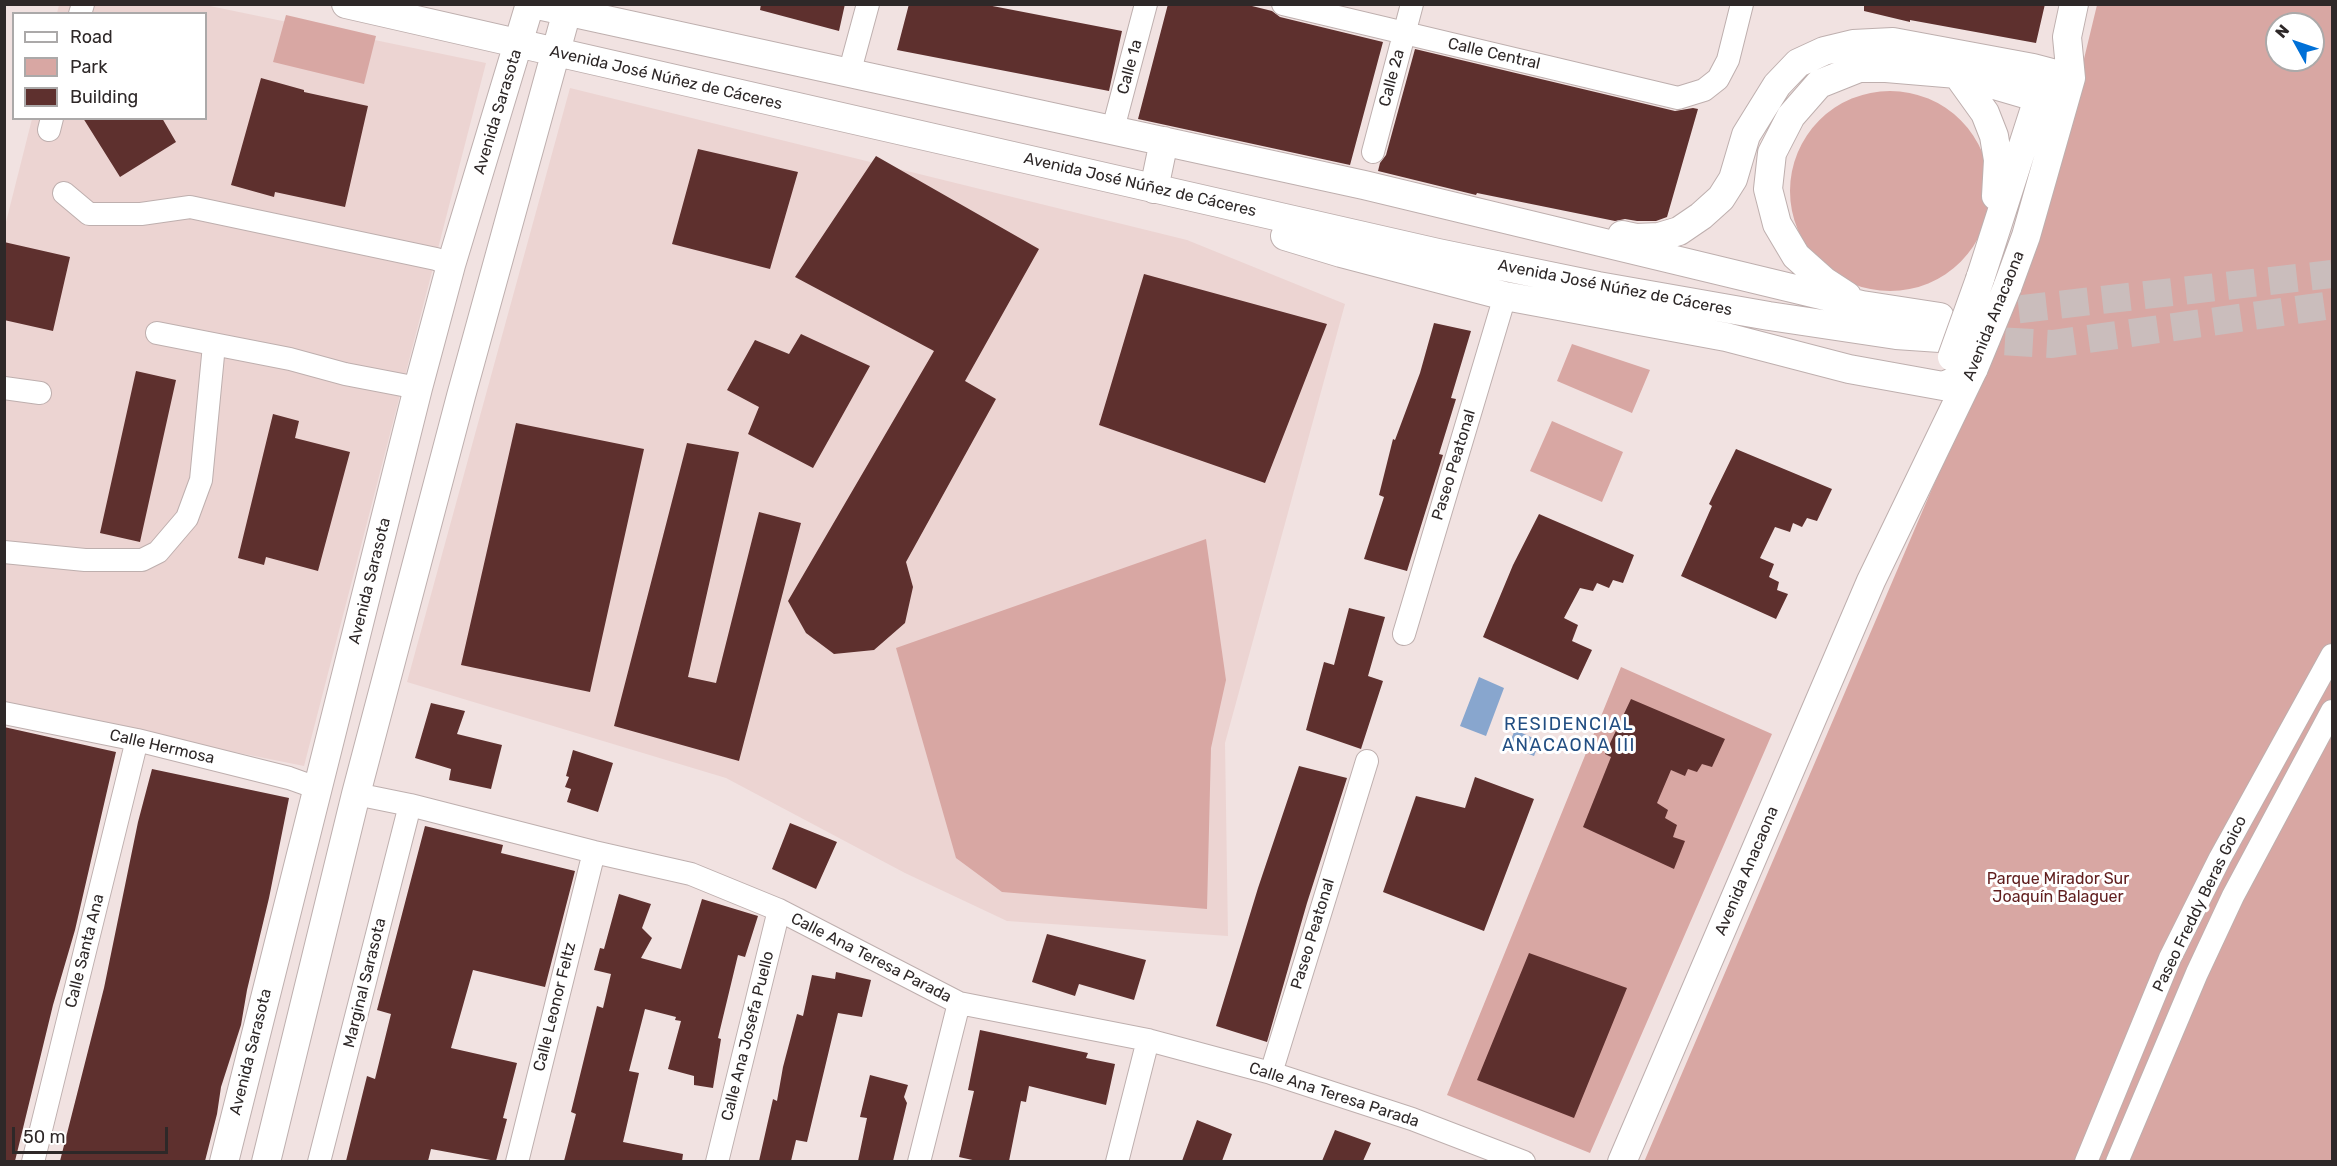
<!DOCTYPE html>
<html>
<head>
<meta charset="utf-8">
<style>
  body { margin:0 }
  #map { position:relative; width:2337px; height:1166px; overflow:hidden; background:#f1e2e1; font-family:Rubik,sans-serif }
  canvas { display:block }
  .frame { position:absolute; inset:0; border:6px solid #2e2828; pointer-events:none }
  .legend { position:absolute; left:12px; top:12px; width:195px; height:108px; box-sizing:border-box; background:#fff; border:2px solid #aba9a9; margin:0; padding:8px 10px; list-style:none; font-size:18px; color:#2e2828 }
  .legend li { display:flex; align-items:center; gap:12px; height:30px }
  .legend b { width:30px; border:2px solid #aba9a9 }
  .north { position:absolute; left:2265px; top:12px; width:60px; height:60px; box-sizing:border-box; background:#fff; border:2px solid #aba9a9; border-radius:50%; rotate:310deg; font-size:16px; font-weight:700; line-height:24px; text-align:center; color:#2e2828 }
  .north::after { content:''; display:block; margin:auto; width:21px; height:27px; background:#0070d7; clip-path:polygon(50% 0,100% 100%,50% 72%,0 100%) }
  .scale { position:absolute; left:12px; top:1127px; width:156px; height:27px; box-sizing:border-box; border:3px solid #2e2828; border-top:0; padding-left:8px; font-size:18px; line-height:21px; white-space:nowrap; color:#2e2828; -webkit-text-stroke:4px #fff; paint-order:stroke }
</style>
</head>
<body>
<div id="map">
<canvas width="2337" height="1166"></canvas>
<div class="frame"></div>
<ul class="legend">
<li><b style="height:8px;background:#fff"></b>Road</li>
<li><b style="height:16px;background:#d8a7a3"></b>Park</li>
<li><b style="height:16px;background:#5e302e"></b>Building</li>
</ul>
<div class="north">N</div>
<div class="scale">50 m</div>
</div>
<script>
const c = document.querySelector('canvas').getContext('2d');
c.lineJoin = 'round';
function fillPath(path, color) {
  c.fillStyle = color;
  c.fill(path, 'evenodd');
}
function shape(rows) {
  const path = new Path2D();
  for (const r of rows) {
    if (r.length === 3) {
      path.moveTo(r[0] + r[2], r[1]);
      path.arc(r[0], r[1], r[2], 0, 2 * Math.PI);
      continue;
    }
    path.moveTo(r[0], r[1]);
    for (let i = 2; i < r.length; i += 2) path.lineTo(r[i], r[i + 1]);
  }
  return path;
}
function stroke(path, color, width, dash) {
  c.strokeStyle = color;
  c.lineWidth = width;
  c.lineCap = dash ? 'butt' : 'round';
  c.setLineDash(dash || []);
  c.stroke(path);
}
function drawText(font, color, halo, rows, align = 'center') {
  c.font = font + ' Rubik,sans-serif';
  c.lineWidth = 6;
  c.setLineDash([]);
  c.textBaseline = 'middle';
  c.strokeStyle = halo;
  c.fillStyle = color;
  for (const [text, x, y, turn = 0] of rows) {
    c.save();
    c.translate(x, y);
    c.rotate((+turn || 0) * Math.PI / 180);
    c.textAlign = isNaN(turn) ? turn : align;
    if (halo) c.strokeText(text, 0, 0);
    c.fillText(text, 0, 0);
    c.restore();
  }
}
const built = shape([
  [59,5,205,5,486,63,304,766,5,706,4,230,32,119,206,118,206,14,57,13],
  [570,88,1187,240,1345,304,1225,743,1228,936,1007,921,905,873,726,778,407,682]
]);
const green = shape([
  [2097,5,2332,5,2332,1161,1644,1162,2020,283,2076,92],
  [2277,24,2313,24,2313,60,2277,60],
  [286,15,376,36,364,84,273,62],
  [1890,191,100],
  [1572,344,1650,370,1632,413,1557,381],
  [1552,421,1623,452,1602,502,1530,471],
  [1206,539,1226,680,1211,748,1207,909,1002,892,956,858,896,648],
  [1621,667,1772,734,1590,1153,1447,1095]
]);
const water = shape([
  [1479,677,1504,688,1486,736,1460,726],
  [1515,730,1540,741,1534,756,1508,746]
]);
const building = shape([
  [761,4,845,4,839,31,760,10],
  [909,4,982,4,1122,31,1109,91,897,50],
  [1168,4,1244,4,1272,11,1280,17,1383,42,1350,165,1138,119],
  [1864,4,2045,4,2036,43,1910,20,1910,22,1864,11],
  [1415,49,1675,111,1693,108,1698,109,1667,217,1656,221,1637,221,1625,219,1615,221,1477,193,1476,195,1378,171,1380,163,1386,155],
  [261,78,304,90,304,92,368,106,345,207,275,192,274,197,231,185],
  [83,118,162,118,176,142,120,177],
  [698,149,798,172,770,269,672,244],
  [876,156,1039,249,965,381,996,399,906,562,913,587,905,623,874,650,834,654,806,633,788,601,934,351,795,277],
  [4,242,70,257,53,331,4,320],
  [1144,274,1327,324,1265,483,1099,425],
  [1434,323,1471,331,1451,398,1456,399,1439,454,1443,455,1407,571,1364,559,1384,497,1379,495,1393,439,1395,440,1420,373],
  [801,334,870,366,813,468,748,434,759,407,727,390,755,340,789,354],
  [136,371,176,380,140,542,100,533],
  [273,414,299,421,295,438,350,452,318,571,266,557,264,565,238,558],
  [516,423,644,449,590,692,461,665],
  [687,443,739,452,688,677,716,683,759,512,801,523,739,761,614,726],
  [1736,449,1832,489,1817,521,1807,518,1802,527,1793,523,1790,532,1775,527,1760,558,1774,564,1769,577,1779,582,1777,590,1788,594,1776,619,1681,576,1712,506,1709,504],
  [1539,514,1634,555,1623,583,1613,580,1609,588,1597,583,1593,591,1580,588,1564,618,1578,625,1572,641,1592,650,1578,680,1483,637,1513,565],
  [1349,608,1385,617,1368,676,1383,681,1361,749,1306,730,1324,662,1334,665],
  [1631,699,1725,739,1712,767,1702,764,1697,772,1688,769,1685,776,1671,770,1657,803,1668,810,1665,818,1677,825,1673,837,1685,841,1674,869,1583,827,1611,757,1605,754],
  [431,703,465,711,457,734,502,745,491,789,449,780,451,769,415,758],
  [4,727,116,752,75,930,53,1005,15,1161,4,1161],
  [573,750,613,763,598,812,567,802,571,789,565,787,569,777,566,776],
  [1299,766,1347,778,1307,903,1267,1042,1216,1026,1258,888],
  [152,769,289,798,269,898,247,990,241,1025,221,1087,217,1114,205,1161,60,1161,104,988,138,822],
  [1475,777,1534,799,1484,931,1383,892,1416,796,1465,808],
  [790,823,837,842,816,889,772,869],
  [425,826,503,845,501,853,575,871,545,987,473,970,451,1048,517,1063,503,1118,507,1119,496,1161,431,1149,428,1161,346,1161,367,1076,375,1079,391,1014,377,1010],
  [619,894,651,904,642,928,652,938,641,958,681,969,702,899,758,916,745,957,738,955,718,1038,721,1039,713,1088,694,1085,694,1076,668,1069,681,1021,675,1020,676,1017,645,1009,629,1071,639,1073,623,1142,683,1154,682,1161,564,1161,576,1114,571,1112,597,1006,603,1008,611,974,594,970,600,948,604,949],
  [1047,934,1146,960,1134,1000,1079,984,1075,996,1032,982],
  [1529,953,1627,988,1574,1118,1477,1080],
  [836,972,871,980,862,1017,838,1013,807,1142,796,1140,791,1161,759,1161,773,1099,777,1101,783,1067,797,1014,803,1016,812,975,835,979],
  [980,1030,1088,1053,1086,1058,1115,1064,1106,1105,1029,1086,1026,1102,1021,1101,1009,1161,977,1161,959,1157,974,1091,968,1090],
  [870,1075,908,1085,904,1097,907,1103,893,1161,858,1161,867,1118,860,1117],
  [1197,1120,1232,1134,1222,1161,1182,1161],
  [1335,1130,1371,1143,1363,1161,1322,1161]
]);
const majorTunnel = shape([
  [1977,314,2332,274],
  [1963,339,2052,344,2332,305]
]);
const minor = shape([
  [1283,4,1678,98,1704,90,1718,79,1728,60,1742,4],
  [80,14,83,4],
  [849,74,868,4],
  [1113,129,1146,4],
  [49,130,52,118],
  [1373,152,1412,4],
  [64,193,89,214,141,214,190,207,436,259,451,265],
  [157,333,290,359,345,374,418,388],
  [4,388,40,393],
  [4,552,85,560,142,560,158,552,187,518,201,480,214,345],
  [1404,634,1505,296],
  [4,713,137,740,289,778,317,788],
  [356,794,410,805,594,852,691,874,779,910,959,1003,1148,1040,1271,1073,1412,1119,1524,1162],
  [1271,1073,1367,761],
  [33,1162,137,740],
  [319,1162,410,805],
  [517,1162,594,852],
  [717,1162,779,910],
  [919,1162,959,1003],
  [1117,1162,1148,1040],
  [2086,1162,2170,958,2220,858,2332,655],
  [2117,1162,2197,973,2233,896,2332,711]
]);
const major = shape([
  [346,4,1438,253,1598,286,1769,316,1896,335,1940,338],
  [533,4,1364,185,1862,305,1940,317],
  [1957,74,1985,113,1994,136,1998,160,1996,196],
  [1154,189,1164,141],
  [1622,235,1636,238,1659,237,1679,231,1701,216,1721,198,1733,179,1746,135,1777,85,1798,63,1824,51,1853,44,1893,42,2033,68,2071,78],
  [1285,236,1341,253,1505,296,1726,337,1849,369,1943,386,1971,374],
  [1980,279,2044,80],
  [2007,288,2026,236,2071,78,2067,37,2074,4],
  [1847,296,1824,281,1796,256,1777,224,1768,189,1772,153,1791,116,1819,84,1859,68,1886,68,1957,74,2063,105],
  [224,1162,418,388,451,265,530,4],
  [266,1162,356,794,461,396,569,4],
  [1622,1162,1871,581,1974,368]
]);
const majorBridge = shape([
  [1952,357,1980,279],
  [1974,368,2007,288]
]);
const streetNames = [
  ["Calle Central",1494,54,13],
  ["Calle 1a",1130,67,-75],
  ["Avenida José Núñez de Cáceres",666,78,13],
  ["Calle 2a",1392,78,-75],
  ["Avenida Sarasota",498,112,-73],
  ["Avenida José Núñez de Cáceres",1140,185,13],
  ["Avenida José Núñez de Cáceres",1615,288,11],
  ["Avenida Anacaona",1994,316,-68],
  ["Paseo Peatonal",1454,465,-73],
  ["Avenida Sarasota",370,581,-76],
  ["Calle Hermosa",162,747,13],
  ["Avenida Anacaona",1747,871,-67],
  ["Paseo Freddy Beras Goico",2200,904,-64],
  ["Paseo Peatonal",1313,934,-73],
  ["Calle Santa Ana",85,951,-76],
  ["Calle Ana Teresa Parada",871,958,27],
  ["Marginal Sarasota",365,983,-76],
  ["Calle Leonor Feltz",555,1007,-76],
  ["Calle Ana Josefa Puello",748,1036,-76],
  ["Avenida Sarasota",251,1052,-76],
  ["Calle Ana Teresa Parada",1334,1095,18]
];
const parkNames = [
  ["Parque Mirador Sur",2058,879],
  ["Joaquín Balaguer",2058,897]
];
const neighbourhoodNames = [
  ["RESIDENCIAL",1569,725],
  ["ANACAONA III",1569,746]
];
fillPath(built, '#ecd4d2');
fillPath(green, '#d8a7a3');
fillPath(water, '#88a6ce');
fillPath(building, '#5e302e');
stroke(majorTunnel, '#cabdbc', 28, [28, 14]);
stroke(minor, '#beafae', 24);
stroke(major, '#beafae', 30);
stroke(minor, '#fff', 22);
stroke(major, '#fff', 28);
stroke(majorBridge, '#beafae', 30, []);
stroke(majorBridge, '#fff', 28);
drawText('16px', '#2e2828', '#fff', streetNames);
drawText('16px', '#601e1e', '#fff', parkNames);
c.letterSpacing = '1.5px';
drawText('18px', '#224e82', '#fff', neighbourhoodNames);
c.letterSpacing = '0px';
</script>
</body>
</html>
